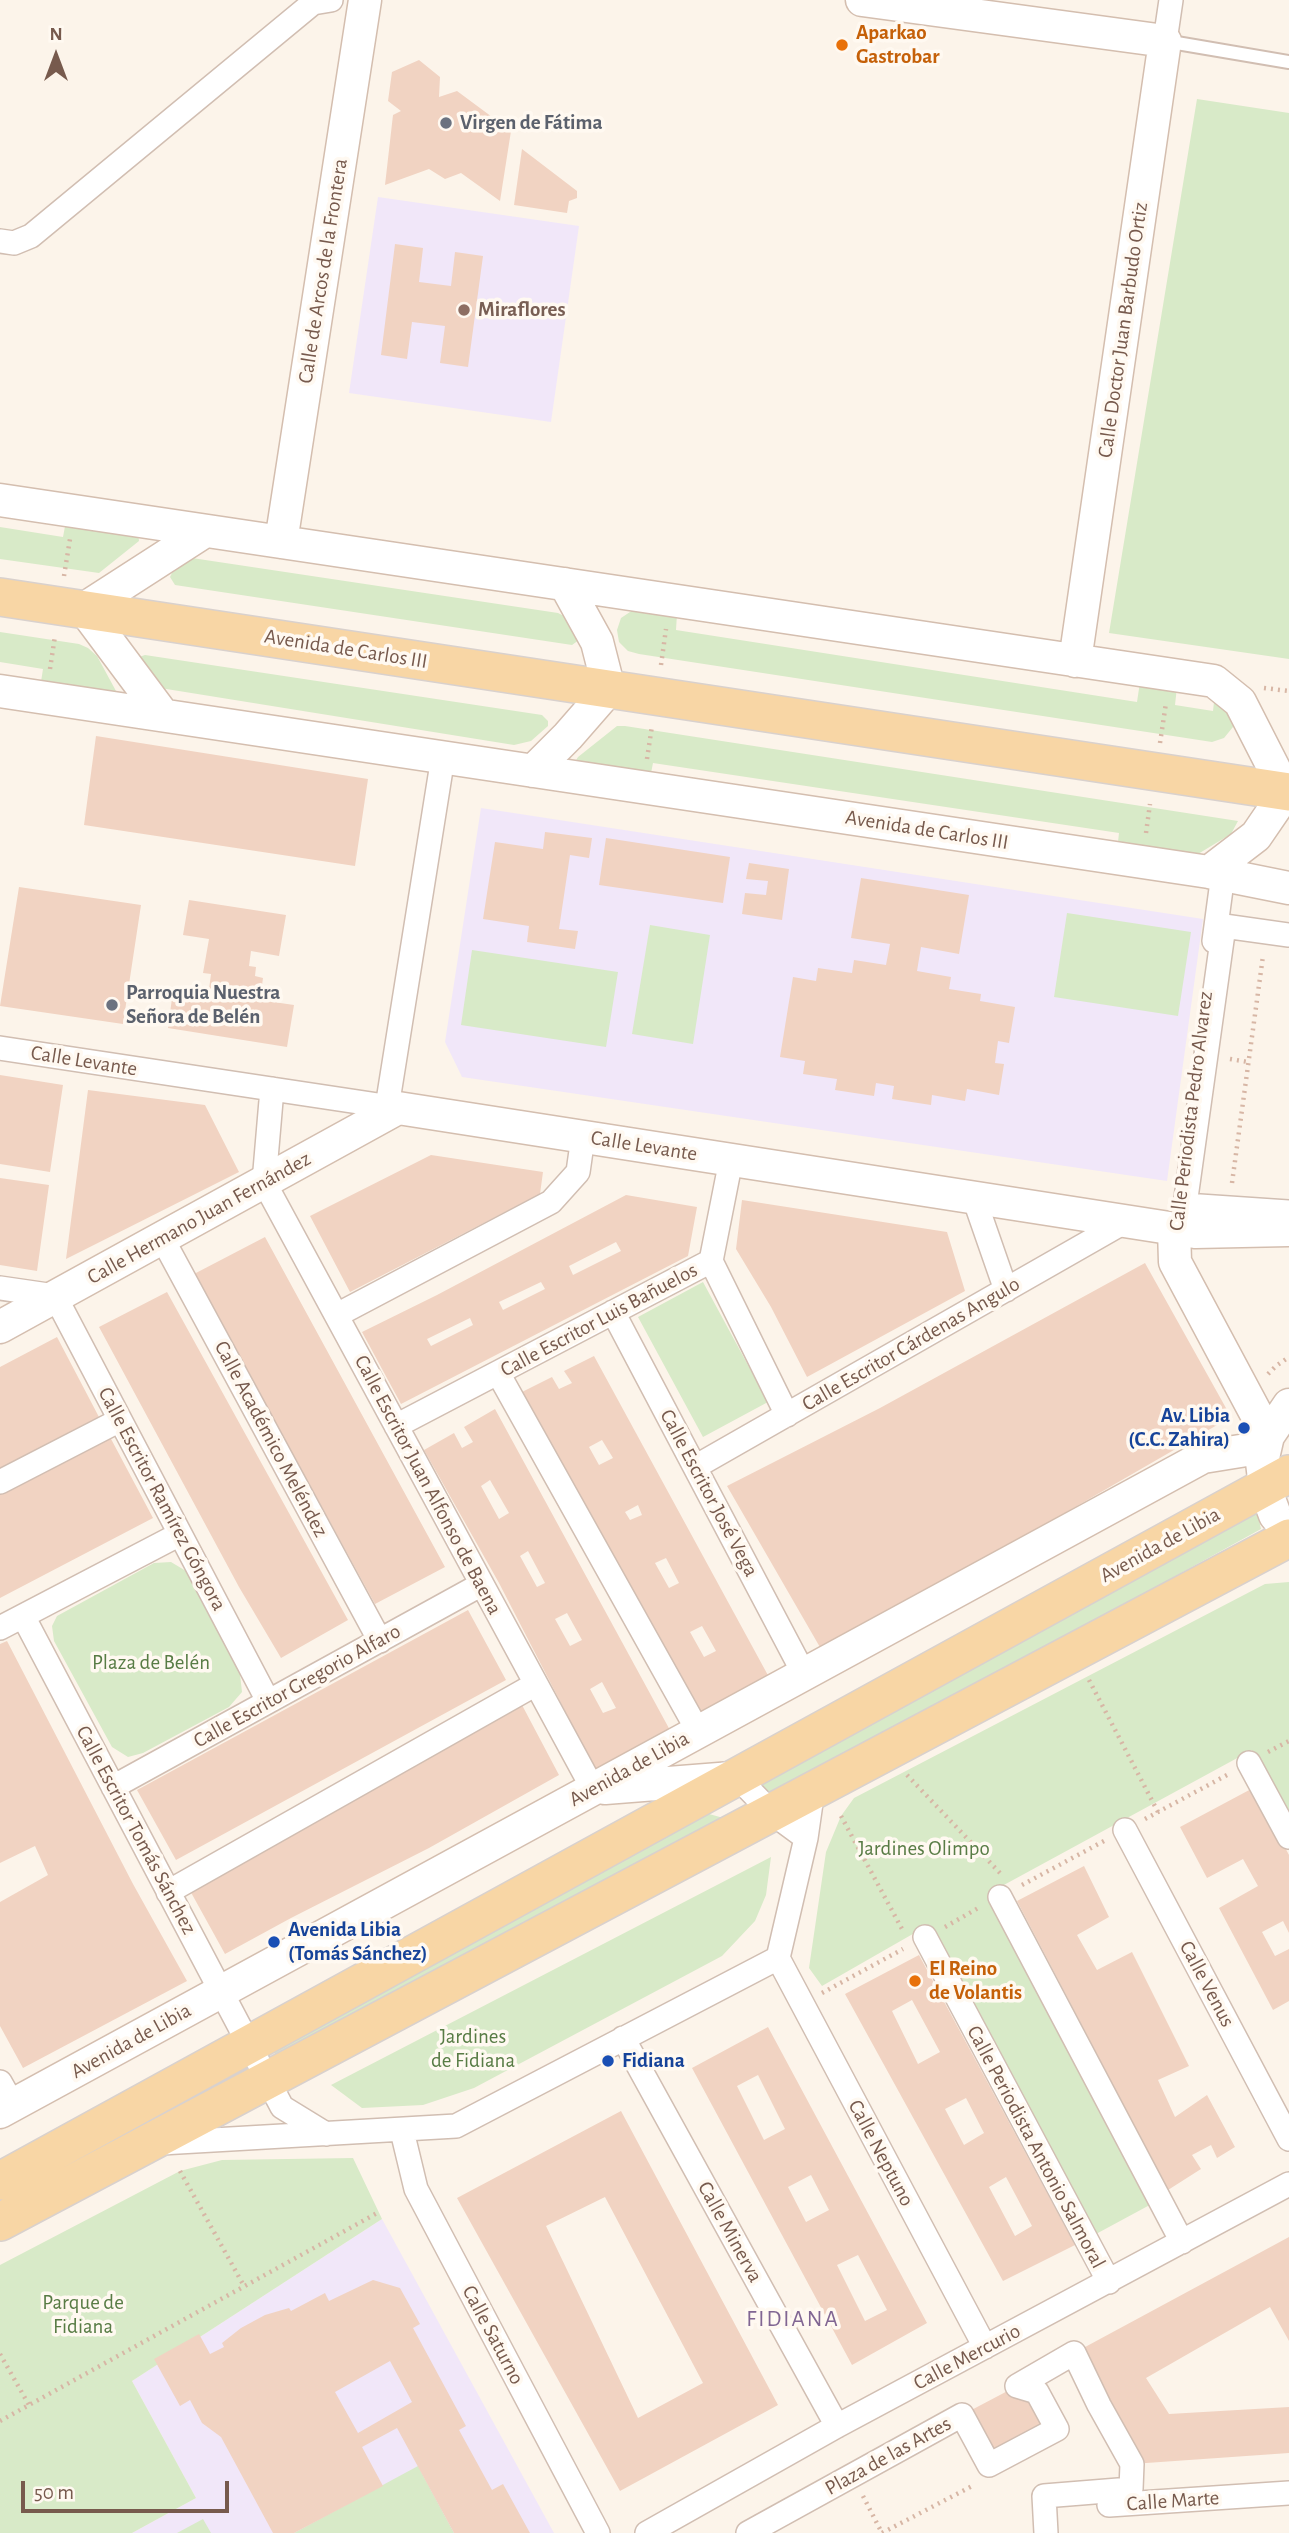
<!DOCTYPE html>
<html>
<head>
<meta charset="utf-8">
<style>
  body { margin:0 }
  #map { position:relative; width:1289px; height:2533px; overflow:hidden; background:#fcf4ea; font-family:"Alegreya Sans",sans-serif }
  canvas { display:block }
  .north { position:absolute; left:21px; top:21px; width:70px; height:70px; -webkit-text-stroke:5px #fff9f1; paint-order:stroke; rotate:0deg; font-size:19px; font-weight:700; line-height:28px; text-align:center; color:#775a4d }
  .north::after { content:''; display:block; margin:auto; width:24px; height:32px; background:#775a4d; clip-path:polygon(50% 0,100% 100%,50% 72%,0 100%) }
  .scale { position:absolute; left:21px; top:2481px; width:208px; height:32px; box-sizing:border-box; border:4px solid #775a4d; border-top:0; padding-left:9px; font-size:21px; line-height:24px; white-space:nowrap; color:#775a4d; -webkit-text-stroke:5px #fff9f1; paint-order:stroke }
</style>
</head>
<body>
<div id="map">
<canvas width="1289" height="2533"></canvas>
<div class="north">N</div>
<div class="scale">50 m</div>
</div>
<script>
const c = document.querySelector('canvas').getContext('2d');
c.lineJoin = 'round';
function fillPath(path, color) {
  c.fillStyle = color;
  c.fill(path, 'evenodd');
}
function shape(rows) {
  const path = new Path2D();
  for (const r of rows) {
    path.moveTo(r[0], r[1]);
    for (let i = 2; i < r.length; i += 2) path.lineTo(r[i], r[i + 1]);
  }
  return path;
}
function stroke(path, color, width, dash) {
  c.strokeStyle = color;
  c.lineWidth = width;
  c.lineCap = dash ? 'butt' : 'round';
  c.setLineDash(dash || []);
  c.stroke(path);
}
function drawText(font, color, halo, rows, align = 'center') {
  c.font = font + ' "Alegreya Sans",sans-serif';
  c.lineWidth = 7;
  c.setLineDash([]);
  c.textBaseline = 'middle';
  c.strokeStyle = halo;
  c.fillStyle = color;
  for (const [text, x, y, turn = 0] of rows) {
    c.save();
    c.translate(x, y);
    c.rotate((+turn || 0) * Math.PI / 180);
    c.textAlign = isNaN(turn) ? turn : align;
    if (halo) c.strokeText(text, 0, 0);
    c.fillText(text, 0, 0);
    c.restore();
  }
}
const education = shape([
  [378,197,579,226,551,422,349,393],
  [481,808,1203,919,1167,1181,462,1077,445,1042],
  [382,2219,554,2533,132,2533,196,2498,132,2381]
]);
const green = shape([
  [1197,99,1289,113,1289,659,1109,633],
  [66,521,138,533,139,541,99,573,0,559,0,527,63,537],
  [192,558,558,613,568,618,579,640,572,645,175,585,170,577,172,573],
  [636,608,677,614,676,630,1137,702,1140,682,1177,687,1175,705,1213,711,1215,693,1235,716,1233,727,1224,738,1212,742,639,654,628,651,619,642,617,630,621,618],
  [0,632,79,644,88,648,97,656,116,691,112,696,40,688,43,669,0,662],
  [145,655,542,715,548,721,548,726,531,741,514,745,154,687,139,657],
  [617,726,625,726,1238,821,1231,834,1198,854,1181,859,1117,851,1119,833,653,763,649,783,575,762,578,757],
  [1067,913,1191,932,1178,1016,1054,997],
  [650,925,710,935,693,1044,632,1034],
  [472,950,618,972,606,1047,461,1025],
  [703,1282,768,1402,703,1437,638,1317],
  [1257,1511,1261,1529,767,1801,756,1784],
  [171,1562,186,1571,240,1674,242,1692,229,1707,143,1753,128,1757,112,1747,54,1641,52,1626,57,1616,154,1563],
  [1289,1582,1289,1819,1252,1750,991,1892,1159,2200,1096,2234,925,1927,822,1986,809,1968,826,1852,841,1816,854,1798,1265,1584],
  [702,1812,727,1819,278,2060,270,2044],
  [771,1857,766,1895,755,1921,722,1956,474,2088,423,2105,362,2108,331,2085],
  [353,2158,382,2219,132,2381,196,2498,132,2533,0,2533,0,2265,180,2171,222,2160],
  [418,2466,454,2533,294,2533],
  [203,2519,211,2533,177,2533]
]);
const building = shape([
  [419,60,440,77,439,97,457,91,511,131,500,201,461,173,445,179,429,169,385,185,393,115,401,111,388,101,392,72],
  [522,149,577,191,577,198,569,201,567,213,514,205],
  [395,244,423,248,419,282,451,286,455,252,483,256,468,367,440,363,445,326,412,322,407,359,381,355],
  [96,736,368,779,355,866,84,825],
  [545,832,592,838,589,858,570,855,559,929,578,931,575,949,527,942,529,926,483,919,495,842,543,849],
  [606,838,730,857,723,903,599,885],
  [749,863,789,869,782,920,742,914,745,893,766,895,768,881,746,879],
  [861,878,969,895,959,954,921,947,917,971,951,977,949,989,981,994,980,1001,1015,1007,1009,1043,998,1041,995,1063,1004,1064,999,1095,967,1089,965,1101,932,1095,931,1105,892,1099,894,1086,876,1083,874,1096,835,1090,837,1079,803,1074,805,1061,780,1057,793,977,816,981,818,968,852,973,854,960,886,965,890,944,851,938],
  [19,887,141,905,123,1024,0,1006],
  [189,900,286,915,279,956,251,951,249,966,256,967,255,976,263,978,260,1000,294,1005,287,1047,168,1028,173,991,208,997,211,974,203,973,209,939,183,935],
  [0,1075,63,1085,50,1172,0,1164],
  [88,1090,205,1105,239,1172,66,1259],
  [431,1155,543,1172,540,1194,350,1292,310,1216],
  [0,1178,49,1185,37,1271,0,1265],
  [626,1195,697,1207,688,1256,401,1404,362,1332,437,1295],
  [616,1242,621,1251,573,1275,569,1266],
  [541,1282,545,1289,503,1310,499,1302],
  [470,1318,473,1325,431,1346,427,1339],
  [742,1200,947,1232,965,1291,807,1377,771,1307,736,1249],
  [265,1237,445,1567,375,1604,194,1274],
  [1145,1263,1231,1417,947,1581,821,1649,727,1486,880,1408],
  [167,1292,348,1620,281,1658,239,1587,99,1327],
  [57,1337,100,1419,0,1472,0,1367],
  [594,1356,770,1679,701,1718,561,1462,520,1393,552,1377,559,1389,572,1383,564,1371],
  [602,1440,613,1458,599,1465,589,1447],
  [638,1505,642,1515,630,1520,625,1512],
  [666,1558,679,1583,669,1588,655,1563],
  [702,1626,716,1651,704,1657,690,1632],
  [495,1409,671,1732,597,1773,499,1583,424,1450,454,1433,462,1448,473,1442,464,1427],
  [490,1480,509,1513,499,1519,481,1486],
  [528,1551,545,1583,537,1587,520,1556],
  [567,1613,582,1640,570,1646,555,1619],
  [602,1682,616,1708,603,1713,590,1689],
  [110,1437,153,1518,0,1598,0,1494],
  [468,1610,506,1680,176,1860,137,1790],
  [7,1641,133,1884,187,1981,23,2068,0,2026,0,1902,48,1875,35,1846,0,1863,0,1644],
  [522,1705,559,1775,429,1848,291,1918,225,1954,188,1887],
  [1253,1788,1289,1855,1289,1933,1283,1921,1262,1932,1275,1956,1289,1949,1289,2001,1273,2010,1219,1908,1258,1886,1243,1859,1207,1878,1180,1827],
  [1084,1866,1109,1917,1077,1935,1097,1970,1132,1952,1189,2066,1158,2080,1175,2117,1207,2095,1235,2147,1217,2158,1211,2145,1192,2155,1201,2169,1168,2190,1017,1901],
  [919,1955,1075,2245,1003,2281,845,1994],
  [912,2000,940,2052,918,2064,892,2011],
  [966,2098,984,2133,964,2145,945,2109],
  [1006,2177,1032,2226,1015,2236,989,2187],
  [768,2027,927,2323,852,2365,692,2068],
  [758,2075,785,2129,764,2140,737,2086],
  [811,2175,829,2210,806,2222,788,2187],
  [858,2255,887,2310,865,2321,837,2265],
  [621,2111,778,2405,620,2491,457,2198],
  [605,2197,703,2383,638,2418,546,2226],
  [1289,2237,1289,2341,1270,2307,1146,2378,1169,2414,1289,2407,1289,2453,1132,2464,1074,2353],
  [373,2280,400,2288,420,2324,413,2328,466,2426,459,2430,492,2490,503,2484,530,2533,454,2533,397,2428,362,2447,383,2486,294,2533,273,2533,221,2437,202,2423,190,2400,180,2406,154,2359,199,2334,210,2354,224,2347,222,2343,241,2328,265,2315,289,2308,291,2311,325,2293,329,2301],
  [390,2361,412,2402,358,2433,335,2392],
  [1017,2386,1057,2429,989,2465,962,2415]
]);
const path = shape([
  [64,576,70,539],
  [661,665,666,629],
  [50,669,55,636],
  [1264,688,1289,691],
  [1160,743,1166,703],
  [647,759,652,726],
  [1146,833,1150,804],
  [1230,1059,1248,1062],
  [1232,1183,1263,956],
  [1268,1374,1276,1366,1289,1357],
  [1089,1680,1158,1812],
  [1268,1752,1289,1741],
  [907,1775,1000,1873],
  [841,1816,902,1929],
  [1145,1819,1227,1775],
  [1022,1885,1104,1841],
  [945,1927,980,1907],
  [822,1993,903,1949],
  [180,2171,244,2286],
  [0,2354,29,2405],
  [0,2421,379,2212],
  [863,2496,882,2533],
  [882,2533,974,2485]
]);
const lane = shape([
  [1165,41,1289,62]
]);
const street = shape([
  [1165,41,1171,0],
  [0,241,14,243,31,236,313,3,331,0],
  [1289,935,1224,926,1185,1205,1289,1212],
  [1214,941,1221,889],
  [0,1048,398,1108],
  [272,1089,264,1182,593,1789],
  [387,1107,443,757],
  [974,1198,1006,1290],
  [162,1238,380,1641],
  [711,1261,787,1415],
  [0,1288,55,1296,268,1701],
  [613,1312,804,1674],
  [337,1315,551,1202,578,1172,583,1137],
  [498,1373,698,1731],
  [396,1426,711,1261,731,1160],
  [695,1467,1126,1221],
  [0,1482,120,1420],
  [23,1616,282,2107,326,2134],
  [0,1628,180,1534],
  [1249,1763,1289,1837],
  [737,1777,772,1813,806,1838],
  [113,1787,482,1584],
  [1125,1830,1289,2139],
  [168,1892,536,1684],
  [1000,1897,1182,2242],
  [925,1937,1109,2282],
  [778,1958,985,2347],
  [623,2038,837,2426],
  [0,2082,13,2105],
  [402,2131,416,2189,598,2533],
  [161,2143,456,2126,778,1958,806,1838,813,1789],
  [1109,2505,1289,2493],
  [647,2533,837,2426,1289,2184],
  [748,2533,962,2415,989,2465,1057,2429,1037,2392,1017,2386,1074,2353,1099,2405,1132,2464,1131,2489,1044,2496,1046,2533]
]);
const secondary = shape([
  [862,0,1165,41,1075,661],
  [0,500,1214,681,1240,702,1286,792,1256,836,1209,872],
  [281,542,365,0],
  [0,691,1209,872,1289,888],
  [163,715,84,609,205,531],
  [533,771,568,736,609,689,597,642,565,584],
  [1174,1229,1175,1262,1268,1436],
  [0,1327,398,1108,1195,1232,1289,1230],
  [1289,1405,1268,1436,1262,1462,1265,1488,1275,1515,1289,1532],
  [605,1788,732,1778],
  [0,2112,1203,1457,1265,1447]
]);
const primary = shape([
  [0,597,1289,792],
  [0,2181,1289,1474],
  [0,2222,1289,1538]
]);
const markers = [
  [842,45,7,"#e8710a"],
  [446,123,7,"#6b7280"],
  [464,310,7,"#8d6e63"],
  [112,1005,7,"#6b7280"],
  [1244,1428,7,"#1a4fb4"],
  [274,1942,7,"#1a4fb4"],
  [915,1981,7,"#e8710a"],
  [608,2061,7,"#1a4fb4"]
];
const foodNames = [
  ["Aparkao",856,33],
  ["Gastrobar",856,57],
  ["El Reino",929,1969],
  ["de Volantis",929,1993]
];
const worshipNames = [
  ["Virgen de Fátima",460,123],
  ["Parroquia Nuestra",126,993],
  ["Señora de Belén",126,1017]
];
const streetNames = [
  ["Calle de Arcos de la Frontera",323,271,-81],
  ["Calle Doctor Juan Barbudo Ortiz",1123,330,-82],
  ["Avenida de Carlos III",346,649,9],
  ["Avenida de Carlos III",927,830,9],
  ["Calle Levante",84,1061,9],
  ["Calle Periodista Pedro Alvarez",1191,1111,-83],
  ["Calle Levante",644,1146,9],
  ["Calle Hermano Juan Fernández",199,1218,-29],
  ["Calle Escritor Luis Bañuelos",599,1320,-28],
  ["Calle Escritor Cárdenas Angulo",911,1344,-30],
  ["Calle Académico Meléndez",271,1439,62],
  ["Calle Escritor Juan Alfonso de Baena",428,1485,62],
  ["Calle Escritor José Vega",709,1493,62],
  ["Calle Escritor Ramírez Góngora",162,1499,62],
  ["Avenida de Libia",1160,1545,-29],
  ["Calle Escritor Gregorio Alfaro",297,1686,-29],
  ["Avenida de Libia",629,1769,-29],
  ["Calle Escritor Tomás Sánchez",136,1830,62],
  ["Calle Venus",1207,1984,62],
  ["Avenida de Libia",131,2041,-29],
  ["Calle Periodista Antonio Salmoral",1036,2147,62],
  ["Calle Neptuno",881,2153,62],
  ["Calle Minerva",730,2232,61],
  ["Calle Saturno",493,2335,62],
  ["Calle Mercurio",967,2357,-28],
  ["Plaza de las Artes",888,2456,-29],
  ["Calle Marte",1173,2501,-4]
];
const educationNames = [
  ["Miraflores",478,310]
];
const transitNames = [
  ["Av. Libia",1230,1416,"right"],
  ["(C.C. Zahira)",1230,1440,"right"],
  ["Avenida Libia",288,1930],
  ["(Tomás Sánchez)",288,1954],
  ["Fidiana",622,2061]
];
const parkNames = [
  ["Plaza de Belén",151,1663],
  ["Jardines Olimpo",924,1849],
  ["Jardines",473,2037],
  ["de Fidiana",473,2061],
  ["Parque de",83,2303],
  ["Fidiana",83,2327]
];
const neighbourhoodNames = [
  ["FIDIANA",793,2319]
];
fillPath(education, '#f1e7f9');
fillPath(green, '#d8eac8');
fillPath(building, '#f1d3c2');
stroke(lane, '#d1beb2', 16);
stroke(street, '#d1beb2', 26);
stroke(secondary, '#d4beaf', 35);
stroke(primary, '#d9d1cd', 40);
stroke(path, '#d7b6a5', 4.5, [2, 5]);
stroke(lane, '#fff', 12);
stroke(street, '#fff', 23);
stroke(secondary, '#fff', 32);
stroke(primary, '#f8d6a5', 37);
for (const [x, y, r, color] of markers) {
  const dot = new Path2D();
  dot.arc(x, y, r, 0, 2 * Math.PI);
  c.fillStyle = color;
  c.fill(dot);
  stroke(dot, '#fff9f1', 2.5);
}
drawText('bold 21px', '#c56008', '#fff9f1', foodNames, 'left');
drawText('bold 21px', '#5b616d', '#fff9f1', worshipNames, 'left');
drawText('21px', '#775a4d', '#fff9f1', streetNames);
drawText('bold 21px', '#785e54', '#fff9f1', educationNames, 'left');
drawText('bold 21px', '#164399', '#fff9f1', transitNames, 'left');
drawText('21px', '#587c45', '#fff9f1', parkNames);
c.letterSpacing = '2px';
drawText('23px', '#816693', '#fff9f1', neighbourhoodNames);
c.letterSpacing = '0px';
</script>
</body>
</html>
